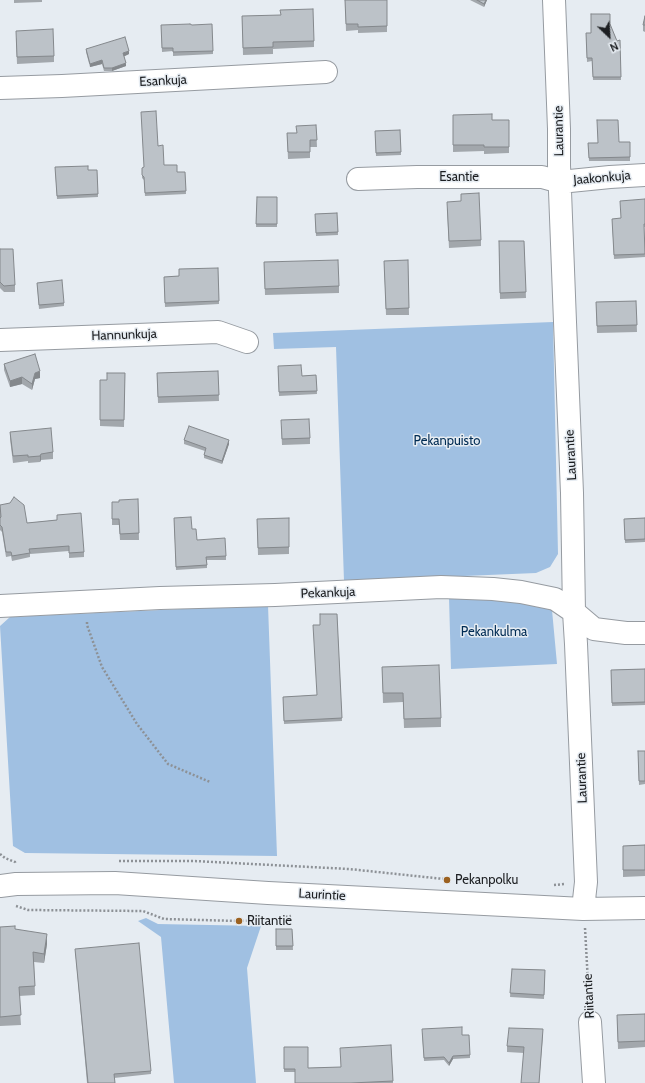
<!DOCTYPE html>
<html>
<head>
<meta charset="utf-8">
<style>
  body { margin:0 }
  #map { position:relative; width:645px; height:1083px; overflow:hidden; background:#e6ecf2; font-family:Cabin,sans-serif }
  canvas { display:block }
  .north { position:absolute; left:589px; top:16px; width:40px; height:40px; -webkit-text-stroke:3px #e6ecf2; paint-order:stroke; rotate:155deg; font-size:11px; font-weight:700; line-height:16px; text-align:center; color:#1d1f22 }
  .north::after { content:''; display:block; margin:auto; width:14px; height:18px; background:#1d1f22; clip-path:polygon(50% 0,100% 100%,50% 72%,0 100%) }
</style>
</head>
<body>
<div id="map">
<canvas width="645" height="1083"></canvas>
<div class="north">N</div>
</div>
<script>
const c = document.querySelector('canvas').getContext('2d');
c.lineJoin = 'round';
function fillPath(path, color) {
  c.fillStyle = color;
  c.fill(path, 'evenodd');
}
function shape(rows) {
  const path = new Path2D();
  for (const r of rows) {
    path.moveTo(r[0], r[1]);
    for (let i = 2; i < r.length; i += 2) path.lineTo(r[i], r[i + 1]);
  }
  return path;
}
function stroke(path, color, width, dash) {
  c.strokeStyle = color;
  c.lineWidth = width;
  c.lineCap = dash ? 'butt' : 'round';
  c.setLineDash(dash || []);
  c.stroke(path);
}
function drawText(font, color, halo, rows, align = 'center') {
  c.font = font + ' Cabin,sans-serif';
  c.lineWidth = 3;
  c.setLineDash([]);
  c.textBaseline = 'middle';
  c.strokeStyle = halo;
  c.fillStyle = color;
  for (const [text, x, y, turn = 0] of rows) {
    c.save();
    c.translate(x, y);
    c.rotate((+turn || 0) * Math.PI / 180);
    c.textAlign = isNaN(turn) ? turn : align;
    if (halo) c.strokeText(text, 0, 0);
    c.fillText(text, 0, 0);
    c.restore();
  }
}
const green = shape([
  [553,322,558,554,550,567,536,573,344,581,336,347,274,349,273,333],
  [449,597,506,597,552,610,557,664,451,669],
  [268,605,277,856,25,853,13,846,0,626,10,617],
  [146,918,158,924,261,926,247,968,256,1083,174,1083,161,937,138,921]
]);
const path = shape([
  [87,622,87,625,102,667,137,724,168,764,210,782],
  [0,854,5,858,15,862,15,864],
  [119,861,194,861,349,869,444,879],
  [554,885,565,884],
  [16,906,28,910,143,911,164,919,239,921,267,920,291,916],
  [585,928,589,1001]
]);
const minor = shape([
  [554,0,559,129,559,165,565,322,572,493,574,612,576,644,586,882,583,909],
  [0,88,62,86,326,72],
  [358,179,417,177,542,177,560,182,610,177,645,175],
  [0,340,218,332,247,342],
  [0,606,160,598,275,595,441,587,493,589,521,592,555,599,574,612,594,629,626,633,645,633],
  [0,886,16,884,115,883,268,893,583,909,645,908],
  [590,1022,594,1083]
]);
const wall = shape([
  [14,0,42,0,42,2,14,3],
  [345,0,387,0,387,32,358,33,358,30,346,31],
  [470,0,487,0,484,7],
  [242,16,314,41,314,47,273,49,273,54,243,55],
  [645,16,645,32,643,31,643,25],
  [610,24,617,41,620,40,621,80,593,80,592,61,587,62,586,33,591,33],
  [161,25,213,51,213,54,173,56,173,51,162,52],
  [16,38,54,56,54,62,17,64],
  [86,49,129,54,124,56,126,66,112,71,104,71,102,64,90,67,86,52],
  [453,115,492,120,509,120,509,153,484,154,484,151,453,152],
  [316,125,317,147,310,147,310,158,288,159,287,133,296,133],
  [400,130,401,155,376,156,375,131],
  [630,142,630,161,589,161,588,143],
  [158,146,164,165,177,172,185,172,186,194,145,196,144,180,142,178,142,168,144,167],
  [55,167,88,170,97,170,98,197,57,199],
  [257,197,277,197,277,227,256,227],
  [645,199,645,227,644,227,645,257,614,259,612,219,621,218],
  [447,208,481,240,481,246,449,248],
  [337,213,338,235,316,236,315,214],
  [499,241,524,241,526,298,500,299],
  [0,249,15,285,15,292,4,292,0,288],
  [408,260,409,315,386,315,384,261],
  [264,262,339,286,339,293,265,295],
  [218,268,219,304,165,307,164,277,179,276],
  [37,283,64,303,64,306,39,309],
  [636,301,637,332,597,333,596,302],
  [4,364,40,378,35,379,32,390,22,384,10,387,4,370],
  [278,366,302,376,316,375,317,394,279,396],
  [218,371,219,401,158,403,157,373],
  [125,373,124,427,100,426,100,380,107,380],
  [281,426,310,438,310,444,282,445],
  [10,432,53,452,53,459,41,460,40,462,28,463,28,461,13,463,10,439],
  [184,440,229,444,222,464,204,458,204,455,205,451,184,444],
  [138,499,139,540,120,540,119,525,112,525,112,508,119,502],
  [0,505,27,523,57,520,57,515,84,552,84,557,69,558,69,551,30,554,30,557,12,561,11,556,6,557,2,532,0,530],
  [174,518,192,529,197,540,226,556,226,560,207,560,207,568,176,570],
  [289,518,289,554,258,555,257,519],
  [645,518,645,542,625,543,624,519],
  [337,614,342,721,284,724,283,697,317,695,320,625],
  [382,667,441,718,441,727,404,728,403,702,383,703],
  [645,669,645,705,612,706,611,670],
  [638,751,645,751,645,784,639,785],
  [645,845,645,876,623,877,623,846],
  [0,927,15,929,47,944,44,963,34,962,35,995,19,996,21,1025,0,1026],
  [276,929,292,929,293,950,276,950],
  [75,949,151,1071,151,1074,114,1078,115,1083,87,1083],
  [512,969,545,970,544,999,510,997],
  [645,1014,645,1047,618,1049,617,1015],
  [422,1033,462,1035,470,1055,470,1058,453,1059,449,1066,444,1060,424,1061],
  [543,1035,539,1083,521,1083,524,1053,507,1052,507,1046],
  [391,1045,393,1083,295,1083,295,1072,284,1072,284,1047,308,1068,341,1067]
]);
const shadedWall = shape([
  [486,0,487,0,484,7,484,4],
  [129,51,129,54,123,57,123,53],
  [102,60,102,64,90,67,90,64],
  [126,63,126,66,112,71,112,68],
  [40,371,40,378,35,379,32,390,32,384,35,373],
  [22,377,22,384,10,387,10,381],
  [229,440,229,444,222,464,222,461],
  [41,454,41,460,40,462,40,456],
  [47,934,47,944,44,963,44,954],
  [453,1056,453,1059,449,1066,449,1063]
]);
const building = shape([
  [345,0,387,0,387,26,358,27,358,24,346,24,345,0],
  [477,0,486,0,484,4,477,0],
  [313,9,314,41,273,42,273,47,243,48,242,16,281,15,280,10,313,9],
  [591,14,610,14,610,24,617,41,620,40,621,77,593,77,592,58,587,58,586,33,591,33,591,14],
  [645,16,645,25,643,25,645,16],
  [190,24,192,25,212,24,213,51,173,52,173,48,162,48,161,25,190,24],
  [53,29,54,56,17,57,16,31,53,29],
  [125,37,129,51,123,53,126,63,112,68,104,68,102,60,90,64,86,49,125,37],
  [156,111,158,146,163,145,164,165,177,165,177,172,185,172,186,191,145,193,144,177,142,175,142,168,144,167,141,112,156,111],
  [492,114,492,120,509,120,509,147,484,147,484,145,453,145,453,115,492,114],
  [597,120,618,120,619,142,630,142,630,157,589,158,588,143,598,143,597,120],
  [316,125,317,140,310,140,310,152,288,152,287,133,297,133,296,126,316,125],
  [400,130,401,152,376,153,375,131,400,130],
  [88,166,88,170,97,170,98,194,57,196,55,167,88,166],
  [479,193,481,240,449,241,447,202,461,201,461,194,479,193],
  [257,197,277,197,277,224,256,224,257,197],
  [645,199,645,224,644,224,645,254,614,255,612,219,621,218,620,201,645,199],
  [337,213,338,232,316,233,315,214,337,213],
  [499,241,524,241,526,292,500,293,499,241],
  [0,249,13,249,15,285,4,286,0,282,0,249],
  [338,260,339,286,265,289,264,262,338,260],
  [408,260,409,308,386,309,384,261,408,260],
  [218,268,219,301,165,303,164,277,179,276,179,269,218,268],
  [62,280,64,303,39,305,37,283,62,280],
  [636,301,637,325,597,326,596,302,636,301],
  [35,354,40,371,35,373,32,384,22,377,10,381,4,364,35,354],
  [301,365,302,376,316,375,317,391,279,392,278,366,301,365],
  [218,371,219,395,158,397,157,373,218,371],
  [107,373,125,373,124,420,100,420,100,380,107,380,107,373],
  [309,419,310,438,282,439,281,420,309,419],
  [189,426,229,440,222,461,204,455,206,448,184,440,189,426],
  [51,428,53,452,41,454,40,456,28,457,28,455,13,456,10,432,51,428],
  [14,497,24,505,27,523,57,520,57,515,81,513,84,552,69,553,69,546,29,549,30,553,12,556,11,552,6,552,2,527,0,525,0,518,1,517,0,505,10,503,14,497],
  [138,499,139,533,120,534,119,519,112,519,112,502,119,502,119,500,138,499],
  [191,517,192,529,196,529,197,540,225,538,226,556,206,557,207,565,176,567,174,518,191,517],
  [289,518,289,547,258,548,257,519,289,518],
  [645,518,645,539,625,540,624,519,645,518],
  [320,614,337,614,342,718,284,721,283,697,317,695,313,625,320,625,320,614],
  [439,665,441,718,404,719,403,693,383,693,382,667,439,665],
  [645,669,645,702,612,703,611,670,645,669],
  [638,751,645,751,645,781,639,781,638,751],
  [645,845,645,870,623,870,623,846,645,845],
  [15,926,15,929,47,934,44,954,33,952,35,986,19,987,21,1015,0,1017,0,927,15,926],
  [276,929,292,929,293,946,276,946,276,929],
  [139,943,151,1071,114,1074,115,1083,88,1083,75,949,139,943],
  [512,969,545,970,544,995,510,993,512,969],
  [645,1014,645,1041,618,1042,617,1015,645,1014],
  [462,1027,462,1035,469,1035,470,1055,453,1056,449,1063,444,1057,424,1058,422,1029,462,1027],
  [509,1028,543,1029,539,1083,521,1083,524,1047,507,1046,509,1028],
  [391,1045,393,1081,351,1083,295,1083,295,1069,284,1069,284,1047,308,1047,308,1068,341,1067,340,1048,391,1045]
]);
const markers = [
  [447,880,4,"#9b6120"],
  [239,921,4,"#9b6120"]
];
const streetNames = [
  ["Esankuja",163,81,-3],
  ["Laurantie",559,131,-91],
  ["Esantie",459,177],
  ["Jaakonkuja",602,178,-5],
  ["Hannunkuja",124,335,-2],
  ["Laurantie",571,455,-93],
  ["Pekankuja",328,593,-2],
  ["Laurantie",582,778,-92],
  ["Laurintie",322,895,3],
  ["Riitantie",589,996,-93]
];
const parkNames = [
  ["Pekanpuisto",447,441],
  ["Pekankulma",494,632]
];
const poiNames = [
  ["Pekanpolku",455,880],
  ["Riitantie",247,921]
];
fillPath(green, '#a0c0e2');
stroke(minor, '#969ba1', 24);
stroke(path, '#8d9196', 2.5, [2, 2]);
stroke(minor, '#fff', 22);
fillPath(wall, '#a2a7ac');
fillPath(shadedWall, '#84888c');
fillPath(building, '#bcc2c8');
stroke(building, '#84888c', 1);
for (const [x, y, r, color] of markers) {
  const dot = new Path2D();
  dot.arc(x, y, r, 0, 2 * Math.PI);
  c.fillStyle = color;
  c.fill(dot);
  stroke(dot, '#e6ecf2', 1.5);
}
drawText('13px', '#1d1f22', '#e6ecf2', streetNames);
drawText('13px', '#002c54', '#e6ecf2', parkNames);
drawText('13px', '#1d1f22', '#e6ecf2', poiNames, 'left');
</script>
</body>
</html>
